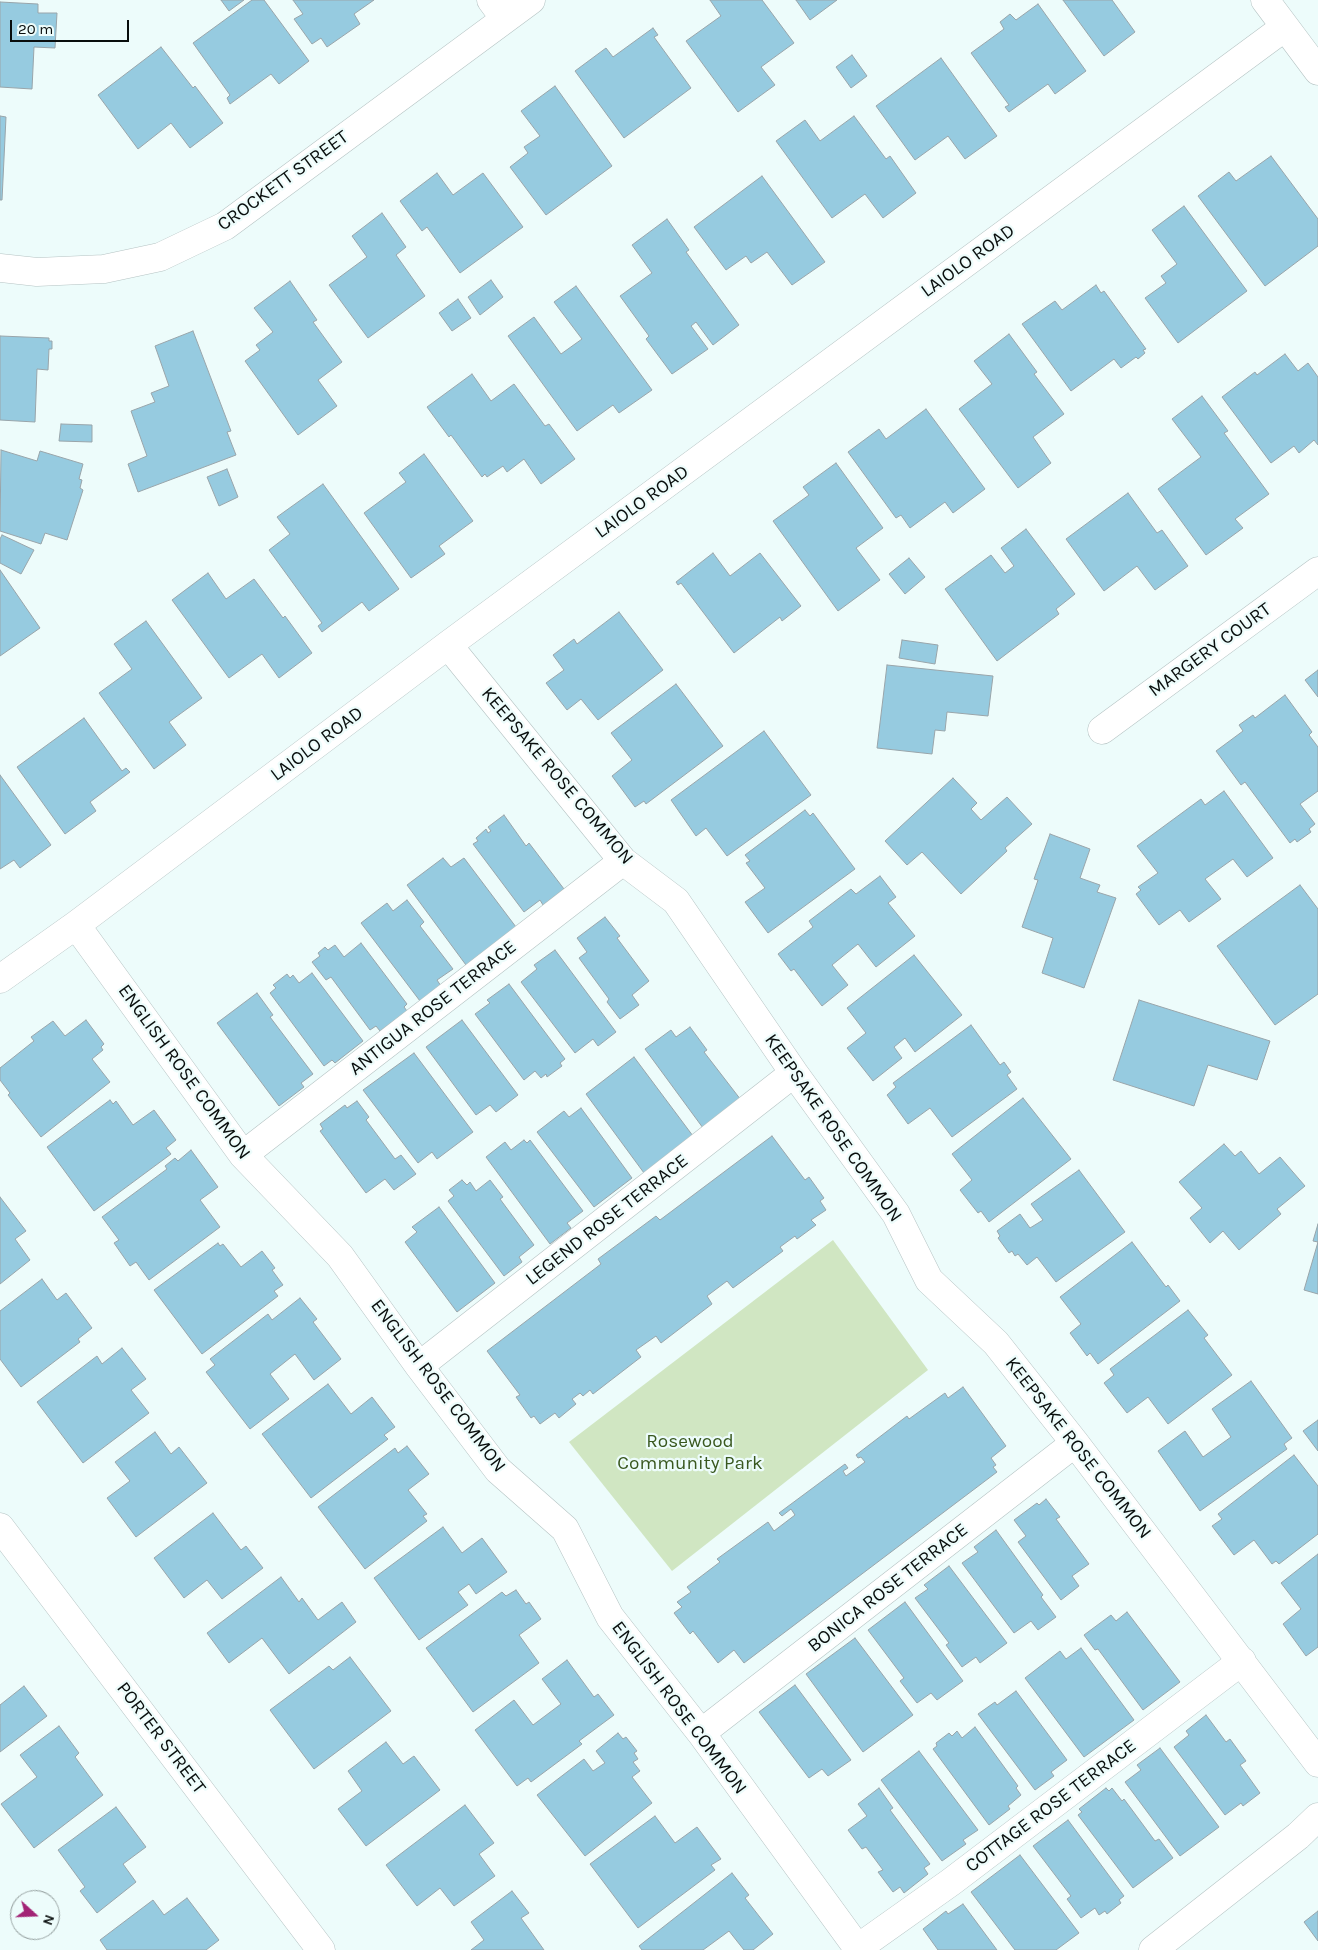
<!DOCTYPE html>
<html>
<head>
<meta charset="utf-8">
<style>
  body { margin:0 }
  #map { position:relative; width:1318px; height:1950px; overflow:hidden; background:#edfcfb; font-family:Karla,sans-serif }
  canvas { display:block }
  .north { position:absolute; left:10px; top:1890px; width:50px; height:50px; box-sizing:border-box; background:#edfcfb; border:1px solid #929d9c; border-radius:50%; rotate:110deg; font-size:14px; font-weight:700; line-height:20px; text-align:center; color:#090e0d }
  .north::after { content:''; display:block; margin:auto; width:18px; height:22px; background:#a22375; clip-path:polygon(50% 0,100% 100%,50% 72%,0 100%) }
  .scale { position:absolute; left:10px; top:20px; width:119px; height:22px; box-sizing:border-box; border:2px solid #090e0d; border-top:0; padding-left:6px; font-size:15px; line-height:18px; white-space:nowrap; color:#090e0d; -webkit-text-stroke:4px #edfcfb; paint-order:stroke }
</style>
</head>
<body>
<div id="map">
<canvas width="1318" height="1950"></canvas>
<div class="north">N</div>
<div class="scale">20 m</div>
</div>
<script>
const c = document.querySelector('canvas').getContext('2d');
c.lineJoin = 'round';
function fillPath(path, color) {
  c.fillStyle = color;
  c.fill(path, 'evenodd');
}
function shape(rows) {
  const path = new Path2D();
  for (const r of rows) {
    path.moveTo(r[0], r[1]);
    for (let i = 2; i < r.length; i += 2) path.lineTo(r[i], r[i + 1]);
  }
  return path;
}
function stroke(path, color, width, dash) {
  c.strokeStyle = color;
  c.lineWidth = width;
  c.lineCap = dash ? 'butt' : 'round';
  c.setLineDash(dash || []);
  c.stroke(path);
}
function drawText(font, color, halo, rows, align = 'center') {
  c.font = font + ' Karla,sans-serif';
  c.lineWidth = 4.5;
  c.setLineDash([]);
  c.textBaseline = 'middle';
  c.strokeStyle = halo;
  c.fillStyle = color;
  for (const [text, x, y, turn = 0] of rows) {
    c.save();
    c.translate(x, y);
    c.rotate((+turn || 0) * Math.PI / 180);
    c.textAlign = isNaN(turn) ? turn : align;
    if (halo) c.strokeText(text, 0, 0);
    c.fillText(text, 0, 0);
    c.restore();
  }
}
const green = shape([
  [833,1240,928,1370,672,1571,569,1442]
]);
const building = shape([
  [221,0,244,0,229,11,221,0],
  [252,0,264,0,309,61,279,84,271,74,230,104,227,98,230,95,193,43,252,0],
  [293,0,374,0,354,14,360,24,327,47,321,38,312,44,294,19,303,14,293,0],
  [710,0,762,0,794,43,761,67,775,85,738,112,686,41,721,16,710,0],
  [796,0,837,0,810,20,796,0],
  [1063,0,1112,0,1135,32,1104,56,1063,0],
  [0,2,38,4,38,13,57,13,55,48,34,47,32,89,0,87,0,2],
  [1038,4,1086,71,1055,94,1048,84,1009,112,1005,107,1009,105,971,53,1004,29,1000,22,1010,14,1016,20,1038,4],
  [653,28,658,35,654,37,691,88,624,138,575,71,606,48,613,57,653,28],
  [161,47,193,88,195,86,223,123,190,148,171,123,138,149,98,95,161,47],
  [852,55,867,76,851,88,836,67,852,55],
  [941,58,997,136,965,159,948,136,915,160,876,106,941,58],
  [555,86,612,166,546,215,510,167,528,153,524,147,540,136,521,111,555,86],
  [0,116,6,117,2,200,0,200,0,116],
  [854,116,886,159,890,156,916,193,883,218,865,194,832,218,776,141,805,120,820,141,854,116],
  [1271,156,1318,219,1318,246,1265,286,1198,196,1229,172,1236,181,1271,156],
  [437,173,453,195,483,173,523,227,460,273,427,227,422,231,400,201,437,173],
  [762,176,825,262,792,285,767,252,751,263,746,256,726,270,694,227,762,176],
  [1184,206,1247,291,1178,343,1145,298,1166,283,1161,276,1177,264,1152,230,1184,206],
  [382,213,406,247,396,255,425,296,368,338,329,285,367,257,352,236,382,213],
  [667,219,689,250,686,252,739,325,713,345,696,322,691,326,708,349,672,374,646,339,649,336,620,296,652,273,632,245,667,219],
  [491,280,503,297,480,315,468,297,491,280],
  [290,281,317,320,313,322,342,362,318,380,337,406,298,435,245,361,260,350,256,345,273,332,254,308,290,281],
  [1096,285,1101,293,1104,291,1146,349,1143,350,1145,353,1138,359,1136,357,1121,368,1114,359,1071,391,1022,324,1055,301,1062,310,1096,285],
  [576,286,652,390,619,413,613,405,577,431,508,336,534,317,561,354,582,339,554,302,576,286],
  [458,299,471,318,452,331,439,313,458,299],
  [193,331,231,431,227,432,236,455,138,492,128,464,147,456,131,411,155,402,151,393,169,386,155,346,193,331],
  [1009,334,1037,372,1034,374,1064,414,1033,437,1051,463,1018,488,959,409,992,384,974,361,1009,334],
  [0,336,49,338,49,341,52,341,52,349,49,349,48,370,37,369,35,422,0,420,0,336],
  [1285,354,1298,371,1308,363,1318,377,1318,445,1314,440,1299,453,1294,446,1271,463,1222,397,1255,372,1257,375,1285,354],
  [472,374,491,401,514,384,545,426,549,424,575,459,541,484,524,459,507,472,503,466,487,477,485,474,482,477,451,435,449,437,427,407,472,374],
  [1202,396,1228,431,1224,433,1269,494,1235,519,1243,528,1206,555,1158,489,1201,457,1172,419,1202,396],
  [926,409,985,489,953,513,945,502,910,528,901,515,896,518,848,452,879,429,886,439,926,409],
  [61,424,92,425,92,442,59,441,61,424],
  [1,450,37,461,40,451,83,464,79,479,82,480,80,488,83,490,67,540,45,533,41,544,0,531,1,450],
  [424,454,473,521,439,546,445,554,411,578,364,513,406,482,399,473,424,454],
  [836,463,883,528,856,548,880,580,838,611,773,521,809,495,803,487,836,463],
  [227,469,238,497,219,506,207,477,227,469],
  [323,484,399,589,369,611,362,602,322,632,318,626,322,623,269,550,290,534,277,517,323,484],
  [1128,493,1157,533,1162,530,1188,566,1155,590,1137,566,1104,591,1066,539,1128,493],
  [1026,529,1075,594,1056,609,1059,614,997,661,945,589,991,555,1005,573,1014,566,1001,548,1026,529],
  [2,535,34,550,21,574,0,563,0,539,2,535],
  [713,553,730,576,760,553,801,606,782,621,780,617,734,653,681,583,678,585,676,582,713,553],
  [909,558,925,577,905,594,889,574,909,558],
  [0,570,40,628,0,656,0,570],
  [208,573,226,599,254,579,283,618,285,616,312,653,279,678,262,654,229,678,172,600,208,573],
  [619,612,663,670,598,720,581,699,567,710,546,683,564,670,553,655,574,639,577,644,619,612],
  [146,621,202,698,169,722,186,745,154,769,99,693,132,669,114,644,146,621],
  [902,640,938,645,935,664,899,658,902,640],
  [887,665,993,676,988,716,947,712,945,731,935,730,932,754,877,748,887,665],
  [1318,670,1318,697,1305,680,1318,670],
  [676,684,723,746,646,804,644,801,635,807,612,776,632,760,611,733,676,684],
  [1285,695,1312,732,1309,735,1318,747,1318,791,1300,804,1315,824,1309,829,1311,832,1297,842,1295,839,1290,843,1245,782,1241,785,1216,751,1243,731,1239,725,1253,715,1255,718,1285,695],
  [84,718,122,771,126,768,130,772,90,802,96,811,65,834,17,767,84,718],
  [764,731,811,795,727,856,706,828,696,836,671,800,764,731],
  [0,775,51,845,20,868,14,860,0,869,0,775],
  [953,778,977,803,971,809,981,820,1007,797,1032,824,1005,848,1007,851,961,894,922,852,907,865,885,841,953,778],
  [1224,791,1273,858,1247,877,1233,859,1205,879,1221,899,1189,922,1180,910,1159,925,1136,894,1141,890,1138,887,1158,873,1137,846,1201,799,1205,805,1224,791],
  [805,810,810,816,813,813,855,869,768,933,745,902,765,888,746,863,750,861,745,855,805,810],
  [504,815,526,846,529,843,564,889,543,905,540,900,524,912,473,844,478,841,476,838,486,829,488,833,491,831,488,827,504,815],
  [1050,834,1090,849,1080,878,1100,885,1097,892,1116,898,1084,988,1042,973,1053,938,1022,927,1038,880,1034,879,1050,834],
  [443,858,451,867,464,858,516,927,466,965,407,885,443,858],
  [880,876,896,897,888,903,915,936,876,967,858,944,832,965,848,985,822,1006,794,969,791,971,778,954,813,927,809,921,851,889,856,894,880,876],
  [1300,885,1318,909,1318,994,1275,1025,1217,946,1300,885],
  [407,900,424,922,420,926,453,969,437,980,441,986,420,1001,361,923,387,903,393,911,407,900],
  [605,917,620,936,617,938,649,981,632,995,639,1005,620,1019,607,1002,609,999,579,958,587,952,577,938,605,917],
  [361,943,407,1004,404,1007,407,1011,380,1031,376,1026,370,1030,331,977,326,980,312,962,320,956,318,953,325,947,328,950,335,945,344,957,361,943],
  [555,950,616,1032,598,1046,593,1039,575,1053,521,982,537,969,534,965,555,950],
  [914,955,962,1015,915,1052,905,1038,894,1047,902,1058,873,1081,847,1048,866,1033,847,1008,914,955],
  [312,973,363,1041,335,1063,332,1060,324,1066,270,993,276,988,273,985,287,974,290,978,293,975,299,983,312,973],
  [509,984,565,1059,560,1063,562,1066,547,1077,546,1074,541,1078,535,1071,524,1080,475,1014,490,1003,487,1000,509,984],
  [257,993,273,1015,270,1017,313,1074,301,1083,304,1087,279,1106,217,1023,257,993],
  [1139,1000,1270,1041,1257,1080,1208,1065,1194,1106,1113,1080,1139,1000],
  [86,1020,104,1044,101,1047,103,1050,92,1059,110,1082,41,1137,8,1095,10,1093,0,1080,0,1068,34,1041,31,1037,53,1021,65,1036,86,1020],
  [462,1020,518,1095,496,1112,490,1105,476,1115,426,1047,462,1020],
  [971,1025,1000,1065,1004,1062,1011,1072,1007,1075,1017,1089,952,1137,930,1108,908,1124,887,1095,896,1087,893,1083,971,1025],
  [690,1027,707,1050,704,1052,741,1100,703,1128,645,1049,671,1030,676,1037,690,1027],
  [414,1053,473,1132,437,1159,432,1152,418,1163,363,1090,414,1053],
  [634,1057,693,1136,644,1173,586,1094,634,1057],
  [1023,1098,1071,1159,989,1222,981,1211,978,1213,960,1190,972,1180,952,1154,1023,1098],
  [110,1100,113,1104,116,1101,133,1125,154,1110,176,1140,166,1148,171,1154,94,1211,47,1147,110,1100],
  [357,1101,369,1117,366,1120,395,1159,401,1155,416,1174,394,1190,385,1179,366,1193,320,1131,323,1129,320,1124,345,1105,347,1108,357,1101],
  [581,1108,632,1178,594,1207,537,1132,564,1111,569,1117,581,1108],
  [772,1136,805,1180,809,1177,824,1198,820,1201,826,1210,811,1220,816,1225,797,1239,795,1236,780,1247,783,1251,733,1288,727,1281,707,1296,712,1304,661,1343,656,1336,636,1350,641,1357,593,1394,590,1390,583,1396,580,1393,572,1399,576,1404,559,1418,555,1413,540,1424,534,1416,531,1418,516,1397,520,1395,487,1351,601,1264,598,1259,656,1216,660,1220,772,1136],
  [524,1140,527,1143,530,1140,583,1211,567,1223,571,1228,550,1244,486,1157,505,1142,511,1150,524,1140],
  [1224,1144,1235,1156,1241,1151,1259,1174,1280,1157,1305,1186,1277,1209,1281,1214,1239,1250,1223,1231,1210,1243,1190,1218,1202,1208,1179,1182,1224,1144],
  [191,1150,218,1187,200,1200,220,1227,149,1280,136,1262,130,1266,114,1243,119,1240,102,1217,167,1169,165,1166,175,1158,178,1161,191,1150],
  [1079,1170,1125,1232,1056,1282,1037,1257,1027,1265,1018,1254,1015,1256,1012,1251,1009,1253,998,1238,1000,1236,997,1231,1020,1214,1030,1228,1043,1220,1031,1204,1079,1170],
  [462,1180,467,1185,470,1182,476,1191,490,1180,503,1197,500,1199,534,1245,519,1257,522,1262,504,1276,448,1201,454,1196,449,1190,462,1180],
  [0,1197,26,1231,15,1239,30,1260,0,1284,0,1197],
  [439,1207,495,1283,457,1312,405,1242,417,1232,412,1227,439,1207],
  [1318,1224,1318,1294,1304,1290,1318,1242,1313,1241,1318,1224],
  [1132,1242,1166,1287,1168,1285,1180,1301,1098,1364,1090,1353,1087,1356,1070,1333,1081,1324,1060,1297,1132,1242],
  [218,1243,220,1246,223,1244,241,1267,262,1251,275,1268,272,1270,283,1285,274,1291,278,1296,202,1354,154,1290,218,1243],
  [42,1279,57,1300,66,1293,92,1328,78,1339,80,1342,21,1387,0,1359,0,1311,42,1279],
  [300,1298,317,1319,313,1322,341,1359,314,1380,295,1354,270,1374,289,1399,250,1429,206,1372,215,1365,210,1359,268,1314,272,1320,300,1298],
  [1188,1310,1208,1335,1204,1338,1232,1375,1168,1424,1148,1397,1127,1413,1104,1383,1114,1375,1110,1369,1188,1310],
  [122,1348,146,1379,131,1390,149,1413,83,1463,37,1402,97,1356,102,1364,122,1348],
  [1251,1381,1292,1438,1284,1444,1287,1449,1200,1511,1158,1451,1185,1431,1203,1457,1231,1437,1212,1409,1251,1381],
  [328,1384,351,1414,372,1397,395,1427,384,1435,388,1439,311,1498,262,1434,328,1384],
  [963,1387,1006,1446,991,1458,996,1465,993,1467,997,1472,744,1663,734,1650,718,1663,693,1631,690,1634,674,1613,682,1607,677,1602,691,1592,687,1587,720,1562,717,1559,768,1522,774,1531,795,1515,791,1509,782,1516,779,1513,845,1464,848,1468,843,1471,846,1476,865,1462,861,1457,858,1458,856,1455,907,1416,909,1419,945,1393,948,1398,963,1387],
  [1318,1420,1318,1451,1303,1431,1318,1420],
  [155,1432,171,1454,179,1447,207,1483,136,1537,107,1498,130,1481,115,1462,155,1432],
  [407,1446,429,1474,408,1490,427,1514,423,1516,427,1521,365,1569,318,1507,395,1448,398,1453,407,1446],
  [1294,1455,1318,1486,1318,1534,1279,1564,1276,1561,1272,1564,1254,1540,1234,1555,1212,1526,1222,1519,1218,1514,1294,1455],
  [1046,1499,1060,1517,1056,1519,1089,1564,1072,1576,1079,1586,1061,1600,1018,1542,1026,1536,1014,1520,1037,1503,1039,1505,1046,1499],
  [213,1513,241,1550,246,1546,263,1568,222,1599,207,1580,184,1598,154,1558,213,1513],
  [443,1527,462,1553,482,1538,507,1572,476,1594,469,1584,458,1592,468,1605,419,1640,374,1578,443,1527],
  [996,1530,1043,1595,1041,1597,1056,1617,1038,1630,1031,1621,1014,1633,962,1563,978,1552,974,1547,996,1530],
  [1318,1554,1318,1647,1306,1656,1283,1624,1301,1609,1281,1583,1318,1554],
  [949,1566,1007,1643,980,1663,976,1657,962,1667,946,1645,949,1643,915,1598,928,1589,924,1585,949,1566],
  [281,1577,299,1602,302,1598,318,1620,342,1602,356,1622,289,1674,262,1638,229,1663,207,1633,281,1577],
  [516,1590,526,1604,529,1602,541,1619,519,1635,539,1663,473,1712,426,1648,502,1592,506,1596,516,1590],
  [905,1602,963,1681,937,1700,931,1693,917,1703,900,1681,904,1678,868,1630,905,1602],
  [1127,1612,1180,1682,1143,1710,1098,1649,1095,1650,1084,1635,1111,1615,1116,1621,1127,1612],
  [855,1638,913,1715,863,1752,806,1674,855,1638],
  [1081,1648,1134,1720,1084,1757,1025,1678,1060,1651,1066,1659,1081,1648],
  [350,1657,391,1711,314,1769,270,1710,329,1666,333,1670,350,1657],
  [567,1660,594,1697,598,1694,614,1715,579,1741,582,1744,531,1782,528,1778,517,1786,475,1730,514,1700,533,1725,561,1704,542,1679,567,1660],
  [795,1685,851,1760,828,1776,822,1769,809,1778,759,1712,795,1685],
  [24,1686,47,1716,0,1752,0,1705,24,1686],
  [1016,1691,1067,1760,1051,1772,1054,1776,1035,1790,978,1714,995,1702,997,1705,1016,1691],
  [1206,1715,1226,1742,1230,1739,1246,1761,1240,1765,1260,1793,1243,1806,1241,1803,1225,1815,1174,1747,1189,1735,1186,1731,1206,1715],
  [59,1726,79,1753,75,1757,103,1795,34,1848,1,1804,37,1777,20,1755,59,1726],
  [975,1727,1018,1786,1016,1788,1021,1795,1008,1806,1010,1809,989,1825,933,1749,937,1746,936,1743,949,1733,952,1736,957,1731,962,1738,975,1727],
  [618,1733,623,1739,626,1737,637,1751,634,1753,638,1759,633,1762,640,1771,632,1777,652,1803,585,1856,537,1795,584,1759,593,1771,605,1763,596,1751,618,1733],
  [386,1742,403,1764,414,1756,440,1790,366,1846,338,1809,362,1791,348,1771,386,1742],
  [1160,1748,1219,1827,1180,1856,1125,1782,1141,1770,1137,1765,1160,1748],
  [919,1751,978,1830,963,1840,966,1844,942,1861,881,1780,919,1751],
  [879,1788,893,1808,890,1810,930,1864,924,1868,928,1874,904,1893,900,1887,893,1892,878,1872,883,1870,866,1847,862,1849,848,1830,867,1816,858,1804,879,1788],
  [1106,1788,1109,1791,1112,1788,1122,1801,1124,1799,1155,1841,1159,1839,1173,1858,1133,1888,1078,1815,1082,1812,1079,1809,1106,1788],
  [465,1805,494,1843,479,1854,495,1876,454,1906,440,1888,417,1906,386,1865,465,1805],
  [116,1807,146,1847,123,1864,136,1882,97,1913,80,1891,85,1887,58,1850,116,1807],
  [655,1816,675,1843,697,1827,721,1859,711,1865,715,1870,638,1928,590,1864,655,1816],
  [1068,1820,1124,1896,1119,1900,1121,1903,1107,1914,1105,1911,1099,1915,1095,1908,1081,1918,1067,1899,1071,1896,1033,1846,1068,1820],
  [1020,1855,1079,1933,1056,1950,1015,1950,971,1892,1020,1855],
  [732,1873,749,1895,745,1898,773,1934,753,1950,744,1950,729,1931,703,1950,642,1950,639,1946,732,1873],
  [512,1891,529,1913,521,1918,544,1950,471,1950,484,1940,471,1922,512,1891],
  [187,1898,219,1940,206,1950,107,1950,100,1940,153,1900,164,1915,187,1898],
  [963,1904,997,1950,938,1950,923,1929,946,1911,948,1914,963,1904],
  [1318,1911,1318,1941,1304,1922,1318,1911]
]);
const minor = shape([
  [491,0,505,19],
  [1265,0,1318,71],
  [0,268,37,272,104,269,160,257,225,226,531,0],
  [448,645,623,861,676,901,794,1073,896,1214,929,1280,996,1343,1075,1443,1318,1763],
  [1102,730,1318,571],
  [76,925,243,1155,340,1256,419,1366,498,1470,565,1529,610,1617,701,1733,859,1950],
  [0,979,76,925,448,645,1285,27],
  [243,1155,623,861],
  [419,1366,794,1073],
  [0,1527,321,1950],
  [701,1733,1075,1443],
  [858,1948,951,1882,1242,1661],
  [1153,1950,1298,1836,1318,1817]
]);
const streetNames = [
  ["CROCKETT STREET",283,181,-36],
  ["LAIOLO ROAD",968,261,-36],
  ["LAIOLO ROAD",642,502,-36],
  ["MARGERY COURT",1210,650,-36],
  ["LAIOLO ROAD",317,744,-37],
  ["KEEPSAKE ROSE COMMON",557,776,50],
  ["ANTIGUA ROSE TERRACE",433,1008,-38],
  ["ENGLISH ROSE COMMON",184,1072,54],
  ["KEEPSAKE ROSE COMMON",833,1128,55],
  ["LEGEND ROSE TERRACE",607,1220,-38],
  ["ENGLISH ROSE COMMON",438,1386,53],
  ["KEEPSAKE ROSE COMMON",1078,1448,52],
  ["BONICA ROSE TERRACE",888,1588,-38],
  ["ENGLISH ROSE COMMON",679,1708,53],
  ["PORTER STREET",161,1738,53],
  ["COTTAGE ROSE TERRACE",1051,1806,-37]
];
const parkNames = [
  ["Rosewood",690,1442],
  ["Community Park",690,1464]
];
fillPath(green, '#d0e6c2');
fillPath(building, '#96cbe0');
stroke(building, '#99a5aa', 1);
stroke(minor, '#b5c3c3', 29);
stroke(minor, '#fff', 28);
drawText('19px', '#090e0d', '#edfcfb', streetNames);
drawText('19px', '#39581f', '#edfcfb', parkNames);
</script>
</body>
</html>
